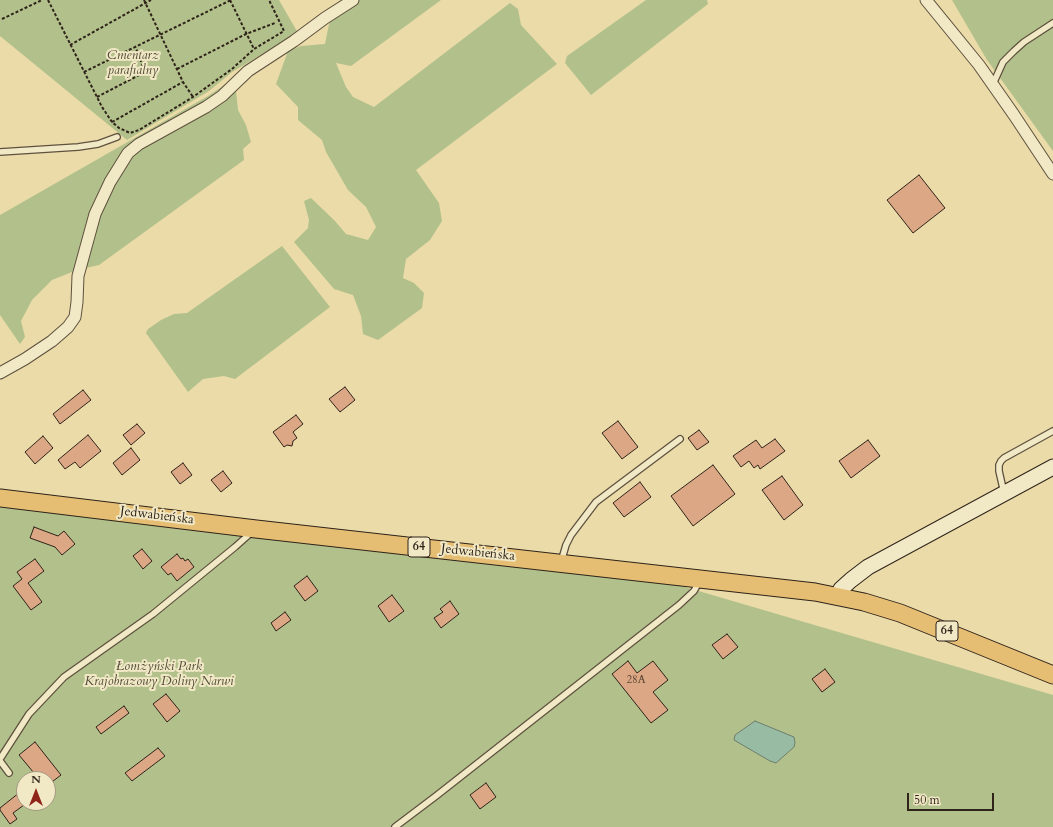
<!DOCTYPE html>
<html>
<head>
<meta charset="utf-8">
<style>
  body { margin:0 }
  #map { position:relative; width:1053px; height:827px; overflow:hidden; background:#eadba8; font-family:Cardo,serif }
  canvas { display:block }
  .north { position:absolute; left:16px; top:771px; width:40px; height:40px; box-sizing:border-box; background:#f1e8c6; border:1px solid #a39981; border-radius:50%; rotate:0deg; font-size:11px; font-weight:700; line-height:16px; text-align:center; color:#2f231a }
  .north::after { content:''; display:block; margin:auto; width:14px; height:18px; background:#8f2418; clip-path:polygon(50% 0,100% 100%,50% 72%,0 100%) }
  .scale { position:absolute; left:907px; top:793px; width:87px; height:18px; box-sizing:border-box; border:2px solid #2f231a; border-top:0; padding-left:5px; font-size:12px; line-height:14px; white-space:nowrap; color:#2f231a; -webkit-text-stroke:3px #f1e8c6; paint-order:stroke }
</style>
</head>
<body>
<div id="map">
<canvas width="1053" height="827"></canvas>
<div class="north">N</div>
<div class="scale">50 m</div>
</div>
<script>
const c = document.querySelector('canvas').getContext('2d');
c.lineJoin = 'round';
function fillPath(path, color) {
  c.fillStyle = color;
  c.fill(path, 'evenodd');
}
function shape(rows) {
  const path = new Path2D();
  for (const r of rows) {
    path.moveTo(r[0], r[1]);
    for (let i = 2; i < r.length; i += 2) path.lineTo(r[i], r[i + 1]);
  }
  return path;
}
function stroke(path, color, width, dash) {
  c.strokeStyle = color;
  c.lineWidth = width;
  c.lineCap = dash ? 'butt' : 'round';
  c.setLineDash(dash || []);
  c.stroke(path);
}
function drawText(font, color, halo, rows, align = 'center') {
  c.font = font + ' Cardo,serif';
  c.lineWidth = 4;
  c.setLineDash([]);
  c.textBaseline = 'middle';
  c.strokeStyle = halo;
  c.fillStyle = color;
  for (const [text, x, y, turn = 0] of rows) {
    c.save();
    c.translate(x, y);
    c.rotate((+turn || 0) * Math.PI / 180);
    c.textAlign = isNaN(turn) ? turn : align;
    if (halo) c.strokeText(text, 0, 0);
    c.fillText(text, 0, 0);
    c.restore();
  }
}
const green = shape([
  [0,0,279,0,298,33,232,72,209,91,127,140,0,36],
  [359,0,441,0,351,66,336,63,346,87,353,97,374,107,510,3,518,9,521,25,557,64,416,170,439,203,442,221,430,240,406,259,403,278,414,283,424,293,422,308,378,340,363,334,361,316,353,295,334,289,294,242,308,228,309,220,304,201,311,198,335,221,346,234,368,240,376,227,366,207,348,190,326,152,322,140,298,120,298,107,276,84,288,51,301,46,325,44,329,24,333,16],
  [646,0,707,0,708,4,591,95,565,63,567,56],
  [952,0,1053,0,1053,151,987,60],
  [226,84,236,91,238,110,246,125,251,142,243,149,244,160,99,265,77,270,52,280,32,300,21,321,25,337,20,344,0,315,0,215,208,96],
  [282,246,330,307,235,379,224,376,203,379,188,392,146,333,148,329,161,320,174,314,187,313],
  [0,495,668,582,1053,695,1053,827,0,827],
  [24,779,48,779,48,803,24,803]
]);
const water = shape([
  [755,721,794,737,795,743,794,747,776,763,770,761,734,740,735,735,755,721]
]);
const building = shape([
  [919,175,945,208,913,233,887,200,919,175],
  [345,387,355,400,340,412,329,399,345,387],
  [83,390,91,400,60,424,53,414,83,390],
  [296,415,303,424,293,432,297,438,293,441,292,446,287,445,284,447,273,432,296,415],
  [618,421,638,447,622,459,602,433,618,421],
  [137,424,145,433,131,445,123,435,137,424],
  [699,430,709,442,697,450,688,438,699,430],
  [88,435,101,451,80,468,75,462,65,469,58,460,88,435],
  [43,436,53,448,35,464,25,452,43,436],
  [775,439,785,451,760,469,758,465,754,468,749,461,741,467,733,456,756,440,762,448,775,439],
  [868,440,880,456,851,478,839,461,868,440],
  [131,448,140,460,122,475,113,463,131,448],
  [183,463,192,475,180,484,171,472,183,463],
  [713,465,735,494,693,526,671,496,713,465],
  [223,471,232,483,221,492,211,480,223,471],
  [782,476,803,505,784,520,762,490,782,476],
  [640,482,651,497,624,517,613,503,640,482],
  [34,527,58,536,64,531,75,544,62,555,55,547,30,538,34,527],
  [142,549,152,561,143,569,133,556,142,549],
  [177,554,181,559,183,558,185,561,188,559,194,567,177,581,171,573,168,575,161,567,177,554],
  [35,559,44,571,28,583,42,602,31,610,13,586,22,579,17,572,35,559],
  [307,576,318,591,305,601,294,586,307,576],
  [392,595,404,611,389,622,378,606,392,595],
  [450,601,459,614,441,628,434,618,443,612,440,609,450,601],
  [285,612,291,620,276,631,271,623,285,612],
  [727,634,738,647,723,659,712,645,727,634],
  [628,661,637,673,653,661,668,680,653,692,668,710,651,723,612,674,628,661],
  [825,669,835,682,822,692,812,679,825,669],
  [166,694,180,711,167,722,153,704,166,694],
  [124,706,129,713,101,734,96,727,124,706],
  [35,742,61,775,48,785,48,779,39,779,19,755,35,742],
  [158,748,165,756,132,781,125,773,158,748],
  [486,783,496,797,480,809,470,795,486,783],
  [24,789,24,805,13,813,17,819,10,824,0,810,0,808,24,789]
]);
const path = shape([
  [48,0,102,107,112,122,119,128,130,133,139,130,193,97,232,69,254,49,284,31,269,0],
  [144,0,183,82,193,97],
  [230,0,254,49],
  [2,19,42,0],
  [70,45,151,0],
  [177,69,246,34,275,23],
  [84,72,231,0],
  [97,97,145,72,135,46],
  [112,122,183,82]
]);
const service = shape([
  [993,84,1003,62,1014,51,1024,42,1053,23],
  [0,152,78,147,98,144,117,137],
  [1004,493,999,471,999,465,1001,461,1004,458,1053,431],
  [561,562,566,545,571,535,596,502,680,439],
  [0,759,29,714,64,677,153,614,235,547,253,531],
  [0,761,9,773],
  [395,827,436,796,679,605,694,591,699,582]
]);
const minor = shape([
  [926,0,979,65,1014,115,1053,174],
  [0,373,25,359,52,341,68,327,75,317,77,302,78,276,95,214,110,182,128,153,139,144,206,107,222,96,248,71,294,41,325,18,353,0]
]);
const secondary = shape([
  [838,596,841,589,851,580,868,567,1053,467]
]);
const primary = shape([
  [0,498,256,529,815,592,864,602,900,613,1053,675]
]);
const numberNames = [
  ["28A",636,680]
];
const shields = [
  [419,547,22],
  [947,631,22]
];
const shieldNames = [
  ["64",419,547],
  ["64",947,631]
];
const parkNames = [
  ["Cmentarz",133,56],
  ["parafialny",133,71],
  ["Łomżyński Park",159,667],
  ["Krajobrazowy Doliny Narwi",159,682]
];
const streetNames = [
  ["Jedwabieńska",157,516,7],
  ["Jedwabieńska",478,553,6]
];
fillPath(green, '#b2c18b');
fillPath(water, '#98bba4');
stroke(water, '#6e7e6d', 1);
fillPath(building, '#dca784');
stroke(building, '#2f231a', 1);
stroke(service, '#5e513e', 8);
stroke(minor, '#5e513e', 13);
stroke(secondary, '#2f231a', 17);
stroke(primary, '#2f231a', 19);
stroke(path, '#2f231a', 2, [3, 2]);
stroke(service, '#f1e8c6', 5.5);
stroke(minor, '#f1e8c6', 11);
stroke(secondary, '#f1e8c6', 15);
stroke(primary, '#e5be74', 17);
drawText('11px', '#5a4434', null, numberNames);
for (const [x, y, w] of shields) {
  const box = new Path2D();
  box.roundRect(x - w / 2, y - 10, w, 20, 3);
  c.fillStyle = '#f1e8c6';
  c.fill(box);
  stroke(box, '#2f231a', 1);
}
drawText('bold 12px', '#2f231a', null, shieldNames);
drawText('italic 13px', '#504a36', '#f1e8c6', parkNames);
drawText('13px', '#2f231a', '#f1e8c6', streetNames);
</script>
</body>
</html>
